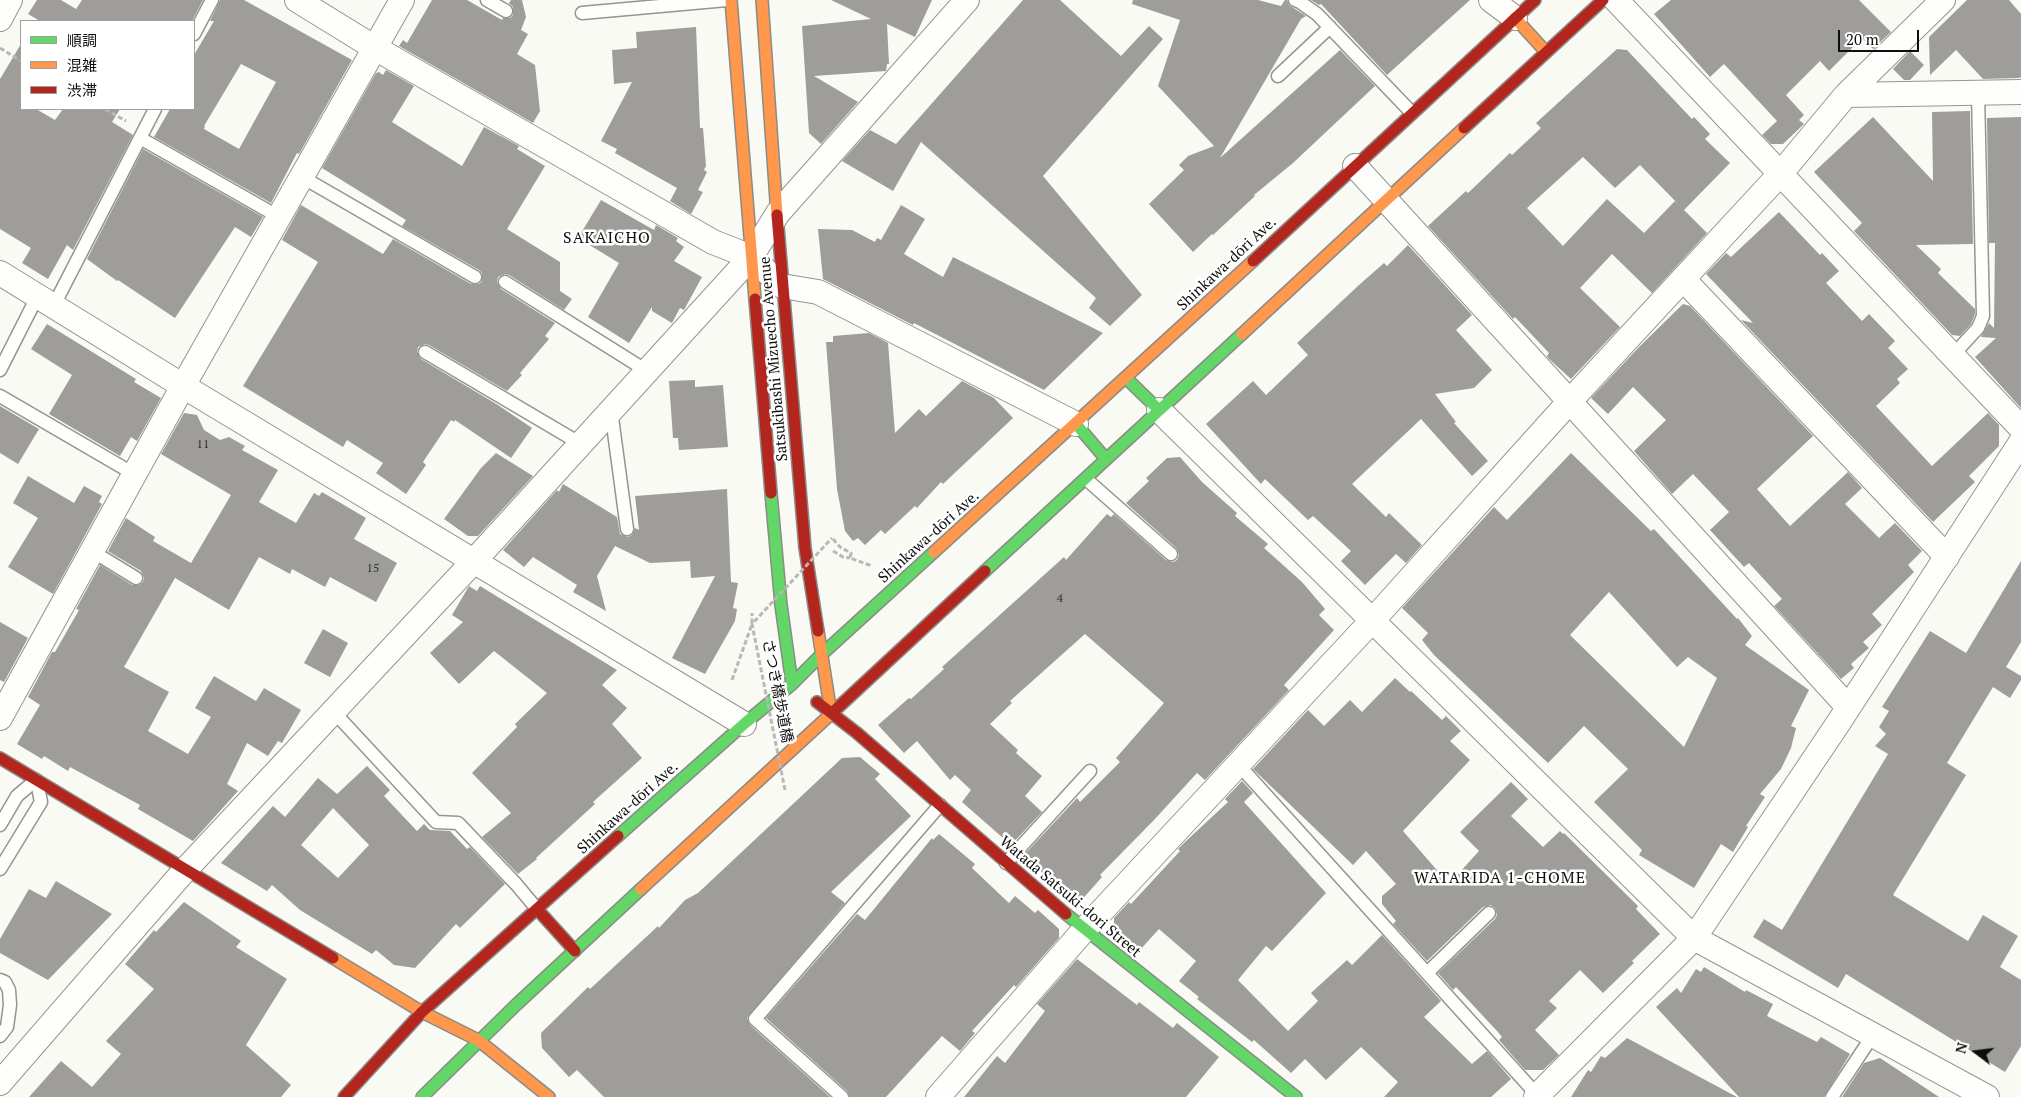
<!DOCTYPE html>
<html>
<head>
<meta charset="utf-8">
<style>
  body { margin:0 }
  #map { position:relative; width:2021px; height:1097px; overflow:hidden; background:#fafaf4; font-family:"PT Serif","Noto Sans JP",serif }
  canvas { display:block }
  .legend { position:absolute; left:20px; top:20px; width:175px; height:90px; box-sizing:border-box; background:#fff; border:1px solid #9f9f9f; margin:0; padding:6px 9px; list-style:none; font-size:15px; color:#0e0e0e }
  .legend li { display:flex; align-items:center; gap:10px; height:25px }
  .legend b { width:25px; border:1px solid #9f9f9f }
  .north { position:absolute; left:1951px; top:1027px; width:50px; height:50px; -webkit-text-stroke:4px #fff; paint-order:stroke; rotate:285deg; font-size:14px; font-weight:700; line-height:20px; text-align:center; color:#0e0e0e }
  .north::after { content:''; display:block; margin:auto; width:18px; height:22px; background:#0e0e0e; clip-path:polygon(50% 0,100% 100%,50% 72%,0 100%) }
  .scale { position:absolute; left:1838px; top:30px; width:81px; height:22px; box-sizing:border-box; border:2px solid #0e0e0e; border-top:0; padding-left:6px; font-size:15px; line-height:18px; white-space:nowrap; color:#0e0e0e; -webkit-text-stroke:4px #fff; paint-order:stroke }
</style>
</head>
<body>
<div id="map">
<canvas width="2021" height="1097"></canvas>
<ul class="legend">
<li><b style="height:6px;background:#63d668"></b>順調</li>
<li><b style="height:6px;background:#ff974d"></b>混雑</li>
<li><b style="height:6px;background:#b3261e"></b>渋滞</li>
</ul>
<div class="north">N</div>
<div class="scale">20 m</div>
</div>
<script>
const c = document.querySelector('canvas').getContext('2d');
c.lineJoin = 'round';
function fillPath(path, color) {
  c.fillStyle = color;
  c.fill(path, 'evenodd');
}
function shape(rows) {
  const path = new Path2D();
  for (const r of rows) {
    path.moveTo(r[0], r[1]);
    for (let i = 2; i < r.length; i += 2) path.lineTo(r[i], r[i + 1]);
  }
  return path;
}
function stroke(path, color, width, dash) {
  c.strokeStyle = color;
  c.lineWidth = width;
  c.lineCap = dash ? 'butt' : 'round';
  c.setLineDash(dash || []);
  c.stroke(path);
}
function drawText(font, color, halo, rows, align = 'center') {
  c.font = font + ' "PT Serif","Noto Sans JP",serif';
  c.lineWidth = 5;
  c.setLineDash([]);
  c.textBaseline = 'middle';
  c.strokeStyle = halo;
  c.fillStyle = color;
  for (const [text, x, y, turn = 0] of rows) {
    c.save();
    c.translate(x, y);
    c.rotate((+turn || 0) * Math.PI / 180);
    c.textAlign = isNaN(turn) ? turn : align;
    if (halo) c.strokeText(text, 0, 0);
    c.fillText(text, 0, 0);
    c.restore();
  }
}
const building = shape([
  [37,0,61,0,76,9,82,0,203,0,192,21,40,21,28,14],
  [220,0,244,0,352,60,299,154,297,153,271,203,154,137,170,109,194,109,194,55,214,21,210,21],
  [241,64,276,82,239,149,204,129,205,126,204,126],
  [432,0,467,0,502,20,503,18,510,18,513,15,513,7,509,3,511,0,522,0,526,17,521,30,528,34,517,54,535,65,540,111,533,123,399,46,403,40,407,43],
  [831,0,932,0,915,37,887,24,889,64,887,64,886,71,814,76,858,102,821,144,809,133,802,26,871,19],
  [1023,0,1060,0,1121,56,1149,26,1163,39,1043,176,1142,295,1110,326,1089,308,1096,298,921,142,893,191,842,161,870,130,896,144],
  [1133,0,1258,0,1281,6,1285,0,1287,0,1289,5,1306,16,1301,19,1220,158,1340,50,1375,86,1293,163,1254,195,1255,196,1213,235,1212,234,1193,252,1149,204,1184,170,1179,165,1188,156,1214,146,1158,86,1180,20,1132,4],
  [1311,0,1470,0,1387,75,1321,4,1319,5],
  [1671,0,1859,0,1891,32,1873,49,1862,38,1829,71,1820,61,1786,95,1804,115,1799,120,1804,124,1783,144,1771,144,1762,135,1777,121,1724,64,1710,77,1654,14],
  [1967,0,2009,0,2021,14,2021,77,2019,78,1983,79,1956,50,1930,75,1929,37],
  [696,27,700,128,703,128,706,166,704,170,707,172,698,190,703,192,691,214,670,201,677,188,615,153,617,149,601,141,632,82,614,84,612,50,637,48,636,32],
  [21,44,21,109,36,109,55,120,63,109,120,109,112,122,133,135,73,250,67,245,48,279,22,263,31,248,0,229,0,79],
  [1617,49,1627,50,1692,119,1694,117,1710,134,1705,139,1730,163,1684,210,1640,165,1615,188,1583,157,1527,208,1563,246,1607,199,1644,233,1675,201,1707,233,1652,293,1612,254,1580,288,1620,327,1571,379,1548,358,1547,356,1549,353,1515,317,1513,319,1428,226,1466,191,1468,193,1510,153,1512,155,1541,128,1536,123],
  [1910,51,1924,65,1910,80,1904,80,1893,69],
  [386,70,414,86,392,122,462,166,484,127,519,146,517,149,545,166,507,229,560,262,560,291,572,299,564,310,509,275,505,274,498,277,497,282,501,289,555,323,545,336,549,339,520,373,522,375,507,391,429,345,425,344,418,347,417,352,421,359,498,405,532,428,511,458,455,420,454,422,451,420,423,462,426,465,406,494,376,473,383,463,347,440,343,447,243,386,318,262,282,240,301,205,383,254,393,239,471,284,479,284,482,281,482,273,479,270,402,226,406,220,322,168,376,73,379,72,383,75],
  [1970,111,1973,244,1916,245,1941,269,1938,273,1975,309,1975,314,1971,324,1960,336,1952,335,1854,231,1862,223,1814,172,1873,117,1933,181,1932,112],
  [2021,117,2021,408,1975,357,1996,338,1981,337,1989,323,1994,328,1995,243,1989,243,1987,118],
  [143,149,263,217,251,237,235,227,175,318,118,280,117,281,87,259],
  [601,200,654,230,656,225,678,238,676,241,684,247,674,261,702,277,684,310,680,308,672,323,652,311,652,307,629,343,588,317,619,263,578,238],
  [901,205,925,219,904,254,943,277,953,257,1103,333,1044,390,914,323,913,325,823,279,818,229,852,230,875,242,877,238,881,240],
  [1779,212,1820,255,1822,253,1839,271,1826,283,1862,321,1869,314,1895,341,1888,348,1908,369,1897,379,1900,383,1876,406,1932,466,1988,413,1999,425,1999,446,1969,476,1975,482,1933,522,1741,320,1753,323,1706,274,1726,253,1731,257],
  [1408,245,1472,315,1456,330,1492,370,1474,388,1435,394,1456,422,1454,423,1488,461,1472,476,1421,419,1352,484,1386,517,1389,513,1422,545,1406,563,1396,554,1365,585,1341,561,1351,551,1313,516,1308,520,1265,479,1261,484,1206,424,1253,381,1266,395,1308,355,1297,343,1359,285,1384,263,1387,266],
  [1683,304,1690,306,1813,436,1757,489,1790,526,1848,472,1862,488,1845,504,1879,538,1895,523,1922,551,1908,565,1914,572,1872,614,1882,625,1863,642,1869,648,1851,664,1854,668,1841,679,1774,606,1782,599,1749,563,1744,567,1710,530,1729,512,1693,474,1672,494,1634,451,1666,420,1633,387,1608,414,1591,398,1640,346],
  [47,324,136,379,134,382,161,398,137,441,131,437,120,456,49,414,72,375,31,349],
  [869,333,888,343,895,433,919,409,926,416,962,381,994,398,1013,418,943,484,941,482,917,508,915,506,885,534,881,530,865,545,858,538,853,541,845,531,837,489,826,342,833,342,833,336],
  [695,380,695,387,723,385,728,447,679,450,678,438,673,438,669,381],
  [0,406,39,429,18,464,0,453],
  [184,413,197,415,204,430,220,440,229,437,245,446,242,450,278,470,259,502,296,523,314,493,319,496,322,492,366,518,354,539,397,563,376,602,330,577,325,587,292,569,290,574,259,557,229,610,175,578,124,667,169,692,148,731,188,754,211,717,195,708,214,676,256,701,264,688,301,710,282,743,278,741,268,756,247,743,227,784,238,791,193,841,138,809,140,805,70,767,68,771,44,756,42,759,17,744,40,705,28,697,52,652,55,652,79,610,76,609,100,565,132,585,139,585,143,582,144,578,141,571,108,551,126,518,155,537,153,541,191,563,231,495,161,454],
  [496,453,533,476,478,536,468,536,444,519,481,468],
  [1571,453,1651,531,1654,529,1737,619,1738,618,1752,636,1745,645,1809,690,1791,726,1796,728,1791,748,1781,769,1760,794,1765,797,1746,826,1748,827,1733,852,1721,844,1694,888,1639,855,1642,850,1594,802,1628,769,1584,726,1548,763,1434,655,1422,640,1428,633,1402,608,1494,507,1507,520],
  [1609,592,1677,667,1688,657,1717,678,1684,747,1570,635],
  [1180,457,1202,482,1237,513,1235,516,1268,544,1264,548,1302,582,1325,609,1319,615,1334,630,1284,685,1289,690,1205,780,1197,773,1154,820,1100,875,1102,877,1078,904,1023,856,1077,798,1080,802,1120,762,1116,758,1164,703,1085,634,1010,701,1012,703,990,724,1018,750,1016,753,1042,776,1025,796,1042,812,1011,845,962,802,971,790,955,775,950,780,917,741,904,753,878,725,909,698,911,699,944,669,942,667,1064,557,1066,560,1107,514,1111,517,1114,514,1166,560,1173,562,1177,560,1179,555,1176,548,1126,503,1149,481,1146,478,1167,458],
  [28,476,74,503,84,486,102,496,99,502,102,504,53,594,8,567,38,518,13,503],
  [563,484,617,517,620,534,628,537,632,535,635,528,639,530,635,496,727,489,731,582,738,583,733,608,737,609,735,621,705,674,672,658,715,576,691,578,690,561,650,563,615,546,597,576,606,611,573,592,577,585,533,557,524,567,503,550,557,490,559,492],
  [2021,561,2021,642,2006,667,2021,676,2021,680,2010,698,1993,687,1947,763,1966,775,1893,895,1968,941,1983,915,2018,936,2000,967,2021,980,2021,1046,2005,1072,1846,974,1838,988,1753,937,1764,919,1782,930,1888,754,1875,746,1886,734,1879,727,1889,711,1882,707,1930,631,1966,653],
  [469,586,477,591,480,586,617,670,602,685,627,708,612,724,642,758,593,802,595,804,536,858,537,859,518,874,482,837,511,813,472,773,517,727,515,724,547,693,494,651,459,684,430,653,463,622,452,615],
  [0,622,28,638,4,682,0,680],
  [323,629,348,643,330,677,304,663],
  [1395,678,1410,692,1411,691,1442,720,1446,716,1461,731,1450,741,1470,760,1403,831,1449,884,1479,851,1460,832,1511,782,1528,799,1511,816,1543,847,1560,831,1563,834,1564,833,1638,906,1636,909,1660,934,1632,961,1634,963,1603,993,1580,970,1549,1001,1557,1008,1535,1030,1559,1055,1543,1070,1525,1070,1499,1040,1502,1037,1497,1031,1456,987,1453,990,1438,973,1495,919,1497,915,1495,908,1491,905,1483,907,1427,961,1393,924,1396,921,1382,904,1382,896,1396,884,1366,851,1353,865,1253,769,1308,710,1324,726,1350,700,1362,712],
  [860,757,880,774,875,779,911,816,831,892,845,903,747,1018,750,1025,830,1097,604,1097,577,1070,569,1077,542,1048,541,1033,588,987,590,989,658,926,659,928,685,900,698,893,842,758],
  [367,766,390,790,384,796,417,831,424,824,430,830,450,831,467,849,470,847,505,884,460,928,456,924,415,968,394,965,376,950,372,954,300,910,272,885,267,891,221,863,273,806,285,817,318,778,337,794],
  [333,808,369,845,338,878,301,845],
  [1242,781,1253,793,1244,802,1326,893,1272,951,1266,946,1238,980,1288,1031,1318,1001,1311,993,1347,960,1352,965,1382,935,1441,1001,1424,1017,1472,1064,1487,1051,1511,1079,1491,1097,1384,1097,1398,1082,1361,1047,1326,1080,1305,1059,1291,1073,1254,1040,1252,1042,1197,999,1199,997,1179,981,1196,961,1159,929,1139,951,1114,929,1114,918,1129,902,1131,904,1180,851,1178,849,1186,841,1228,802,1225,799],
  [939,834,975,864,972,868,1009,903,1015,896,1035,913,1038,910,1059,929,1059,938,1016,987,1014,985,972,1031,975,1033,960,1051,942,1036,886,1097,850,1097,847,1091,766,1018,857,914,865,920,932,838,933,840],
  [56,881,112,914,48,980,0,953,0,939,29,889,46,898],
  [184,902,241,941,236,947,287,979,246,1045,291,1085,281,1097,29,1097,61,1061,92,1087,121,1054,106,1041,154,989,125,964,154,930,156,932],
  [1077,959,1137,1005,1139,1002,1173,1028,1177,1023,1219,1057,1186,1097,964,1097,997,1056,1005,1063,1045,1011,1037,1004],
  [1704,967,1745,992,1746,990,1773,1004,1767,1016,1817,1042,1821,1037,1850,1054,1824,1097,1739,1097,1656,1007,1677,988,1681,993,1696,969,1701,972],
  [1627,1038,1737,1097,1571,1097,1588,1070,1591,1072,1601,1056,1605,1058],
  [1880,1058,1939,1097,1842,1097,1864,1063]
]);
const path = shape([
  [0,48,21,61],
  [105,109,126,121],
  [833,539,840,547,851,553,850,558,872,566],
  [833,551,843,557,850,558],
  [732,680,752,624,752,613]
]);
const lane = shape([
  [487,0,506,11],
  [1295,0,1300,2,1317,14,1412,113],
  [582,13,727,0],
  [194,34,212,0],
  [1278,76,1330,27],
  [140,138,279,217],
  [302,177,475,277],
  [505,282,647,371],
  [53,307,155,109],
  [425,352,581,444],
  [1953,355,1978,328,1983,316,1978,94],
  [0,370,37,297],
  [0,396,134,474],
  [611,410,627,529],
  [1086,479,1171,554],
  [92,551,136,578],
  [333,711,436,822,458,823,516,884,537,909],
  [1238,764,1538,1096],
  [0,825,17,796,36,780],
  [1006,863,1090,771],
  [0,869,41,802,37,782],
  [1427,973,1489,913],
  [0,980,5,982,9,990,10,1005,7,1027,0,1036],
  [842,1097,755,1019,940,805],
  [1832,1097,1873,1035]
]);
const street = shape([
  [297,0,375,48,713,242,751,257,782,286,818,292,1076,424],
  [1491,0,1515,18],
  [1616,0,2021,428],
  [0,19,10,0],
  [1846,95,2021,92],
  [1355,166,1848,707],
  [0,273,183,386,744,724],
  [1683,279,1947,557],
  [1159,410,1694,938,1987,1097],
  [0,718,183,386,402,0],
  [0,1083,185,870,474,561,751,257,778,213,967,0],
  [938,1097,1084,930,1381,611,1570,401,1781,173,1846,95,1943,0],
  [1536,1097,1694,938,1839,722,2021,442]
]);
const fast = shape([
  [1126,378,1159,410],
  [1076,424,1106,459],
  [771,493,781,605,792,684],
  [985,571,1242,334],
  [618,836,744,724,792,684,821,655,934,552],
  [1066,914,1296,1097],
  [422,1097,517,1004,641,889]
]);
const slow = shape([
  [731,0,755,299],
  [762,0,777,215],
  [1515,18,1546,52],
  [1242,334,1464,128],
  [934,552,1253,261],
  [818,631,831,713],
  [641,889,832,713],
  [333,958,422,1012,478,1040,549,1097]
]);
const jam = shape([
  [1464,128,1603,0],
  [777,215,805,548,818,631],
  [1253,261,1535,0],
  [755,299,771,493],
  [817,702,857,733,1066,914],
  [832,713,985,571],
  [0,758,333,958],
  [537,909,575,951],
  [344,1097,422,1012,618,836]
]);
const pathBridge = shape([
  [785,790,752,624,832,538]
]);
const numberNames = [
  ["11",203,445],
  ["15",373,569],
  ["4",1060,599]
];
const streetNames = [
  ["Shinkawa-dōri Ave.",1227,264,-43],
  ["Satsukibashi Mizuecho Avenue",774,359,-95],
  ["Shinkawa-dōri Ave.",929,537,-42],
  ["さつき橋歩道橋",777,691,79],
  ["Shinkawa-dōri Ave.",628,808,-42],
  ["Watada Satsuki-dori Street",1070,897,40]
];
const neighbourhoodNames = [
  ["SAKAICHO",607,238],
  ["WATARIDA 1-CHOME",1500,878]
];
fillPath(building, '#9e9d99');
stroke(lane, '#949492', 15);
stroke(street, '#949492', 26);
stroke(fast, '#8b8b88', 14);
stroke(slow, '#8b8b88', 14);
stroke(jam, '#8b8b88', 14);
stroke(path, '#b8b8b7', 3, [5, 2.5]);
stroke(lane, '#fefefd', 12);
stroke(street, '#fefefd', 24);
stroke(fast, '#63d668', 11);
stroke(slow, '#ff974d', 11);
stroke(jam, '#b3261e', 11);
stroke(pathBridge, '#b8b8b7', 3, [5, 2.5]);
drawText('12px', '#323231', null, numberNames);
drawText('15px', '#0e0e0e', '#fff', streetNames);
c.letterSpacing = '1px';
drawText('16px', '#0e0e0e', '#fff', neighbourhoodNames);
c.letterSpacing = '0px';
</script>
</body>
</html>
